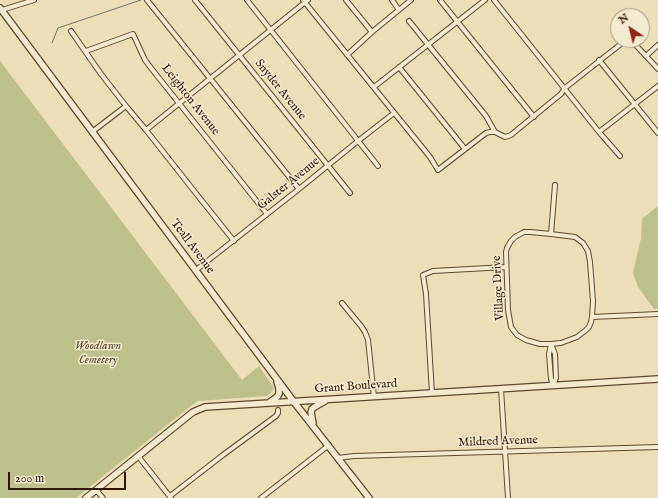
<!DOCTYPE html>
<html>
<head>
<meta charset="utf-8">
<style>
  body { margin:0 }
  #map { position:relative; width:658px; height:498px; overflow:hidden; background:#ecdeb6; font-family:"IM FELL English",serif }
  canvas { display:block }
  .north { position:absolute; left:610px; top:8px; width:40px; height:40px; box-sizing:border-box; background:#f3ead0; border:1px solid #a4967e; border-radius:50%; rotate:325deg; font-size:11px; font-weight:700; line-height:16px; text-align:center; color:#2e1804 }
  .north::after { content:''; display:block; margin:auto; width:14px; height:18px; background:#8f2418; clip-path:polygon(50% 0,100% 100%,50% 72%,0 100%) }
  .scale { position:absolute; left:8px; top:472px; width:118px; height:18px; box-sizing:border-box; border:2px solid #2e1804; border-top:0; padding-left:5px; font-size:12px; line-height:14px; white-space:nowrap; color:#2e1804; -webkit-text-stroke:3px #f3ead0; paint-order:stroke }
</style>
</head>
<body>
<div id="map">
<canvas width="658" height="498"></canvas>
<div class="north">N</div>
<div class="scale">200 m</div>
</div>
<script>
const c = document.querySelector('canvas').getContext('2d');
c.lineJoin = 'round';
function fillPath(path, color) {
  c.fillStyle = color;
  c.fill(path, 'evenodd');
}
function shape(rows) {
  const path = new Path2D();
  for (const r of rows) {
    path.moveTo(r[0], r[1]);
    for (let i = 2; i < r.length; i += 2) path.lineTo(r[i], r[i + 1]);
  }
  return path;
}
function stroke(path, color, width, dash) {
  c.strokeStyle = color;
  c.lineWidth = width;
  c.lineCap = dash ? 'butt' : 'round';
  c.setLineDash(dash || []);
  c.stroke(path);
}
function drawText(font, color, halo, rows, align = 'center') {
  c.font = font + ' "IM FELL English",serif';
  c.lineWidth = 3;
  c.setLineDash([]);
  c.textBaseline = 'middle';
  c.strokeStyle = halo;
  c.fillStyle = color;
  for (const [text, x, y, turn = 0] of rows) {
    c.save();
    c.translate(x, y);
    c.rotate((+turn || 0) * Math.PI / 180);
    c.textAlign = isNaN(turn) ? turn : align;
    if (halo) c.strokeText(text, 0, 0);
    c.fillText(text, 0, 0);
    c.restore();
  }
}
const green = shape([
  [0,61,242,380,259,366,274,388,270,394,266,396,198,401,183,412,76,498,0,498],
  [658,206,658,309,654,309,638,287,633,273,641,238,642,221,643,218]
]);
const stream = shape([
  [52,43,58,28,141,0]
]);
const minor = shape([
  [147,0,299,189],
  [195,0,350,193],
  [247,0,378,166],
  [303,0,430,157,438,170,486,133,490,132,495,132],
  [346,0,372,32],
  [392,0,399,10],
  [440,0,534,117],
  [494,0,599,132,620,156],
  [2,10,34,0],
  [409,21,486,116,495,132,505,137,511,135,517,130,561,94,565,88,626,40],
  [71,31,101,74,126,106,146,130,202,201,234,241],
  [630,40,631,40,658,69],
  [86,51,133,34,145,60,151,68,267,214],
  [347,55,372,32,411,0],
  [646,56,658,45],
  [599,60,658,133],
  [399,67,465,149],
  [374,87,485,0],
  [146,130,308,0],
  [92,132,126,106],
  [599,132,658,86],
  [524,232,530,232,551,234,575,237,583,243,588,251,590,262,593,301,592,317,591,322,589,327,586,330,577,337,561,343,551,344,540,344,526,340,517,335,511,327,508,310,506,252,507,248,511,241,515,237,524,232],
  [551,234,555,185],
  [196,270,299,189,358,141,394,113],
  [342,303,361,326,365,332,368,340,374,397],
  [592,317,658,314],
  [551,344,555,354,556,378,553,386,551,379,549,354,551,344],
  [501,389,508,498],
  [432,393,426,294,423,275,433,271,506,267],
  [138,456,171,498],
  [338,458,354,456,658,447],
  [96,490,103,498],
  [170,496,223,455,276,416,278,413,278,410],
  [261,498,329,445]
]);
const tertiary = shape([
  [0,8,226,311,294,402,369,498],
  [270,402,277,397,279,394,279,388,277,382],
  [313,423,311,412,312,409,316,406,325,401],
  [86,498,193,412,205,407,658,379]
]);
const streetNames = [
  ["Snyder Avenue",280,90,51],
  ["Leighton Avenue",190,100,52],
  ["Galster Avenue",289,184,-39],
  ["Teall Avenue",192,247,53],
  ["Village Drive",499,288,-93],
  ["Grant Boulevard",356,387,-4],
  ["Mildred Avenue",498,442,-2]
];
const parkNames = [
  ["Woodlawn",98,347],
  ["Cemetery",98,361]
];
fillPath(green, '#bdc08b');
stroke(stream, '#6e7a6a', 1);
stroke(minor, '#5e4a30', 6);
stroke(tertiary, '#5e4a30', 8);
stroke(minor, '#f3ead0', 4);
stroke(tertiary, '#f3ead0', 5.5);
drawText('12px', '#2e1804', '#f3ead0', streetNames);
drawText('italic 12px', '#594a2c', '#f3ead0', parkNames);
</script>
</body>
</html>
